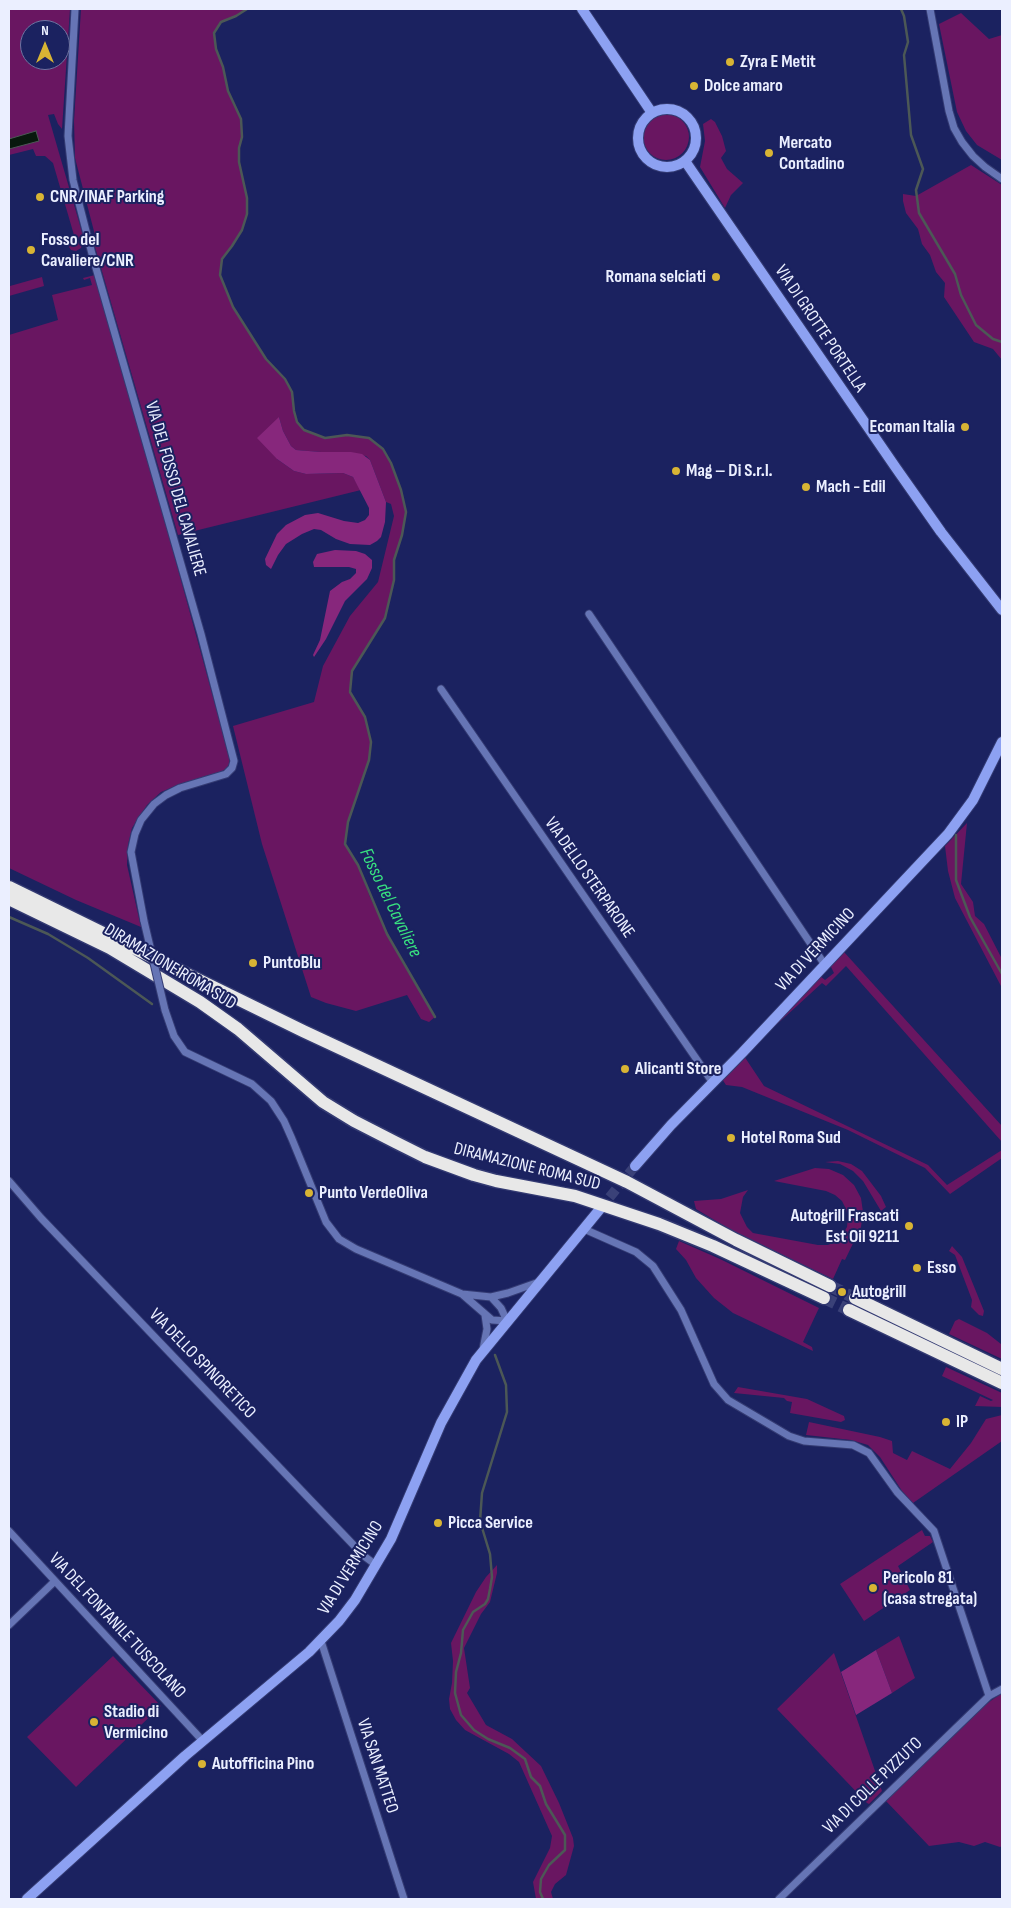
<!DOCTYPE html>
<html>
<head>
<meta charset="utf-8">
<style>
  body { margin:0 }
  #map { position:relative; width:1011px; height:1908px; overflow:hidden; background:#1b2260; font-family:"Sofia Sans Condensed",sans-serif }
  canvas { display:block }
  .frame { position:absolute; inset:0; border:10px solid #ebefff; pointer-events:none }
  .north { position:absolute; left:20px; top:20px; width:50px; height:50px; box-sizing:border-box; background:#1b2260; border:1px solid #6e74a0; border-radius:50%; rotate:0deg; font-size:14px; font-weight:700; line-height:20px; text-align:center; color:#ebefff }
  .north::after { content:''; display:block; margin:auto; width:18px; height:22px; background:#d8b434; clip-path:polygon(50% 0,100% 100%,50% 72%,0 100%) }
</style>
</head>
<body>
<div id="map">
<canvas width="1011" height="1908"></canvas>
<div class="frame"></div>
<div class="north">N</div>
</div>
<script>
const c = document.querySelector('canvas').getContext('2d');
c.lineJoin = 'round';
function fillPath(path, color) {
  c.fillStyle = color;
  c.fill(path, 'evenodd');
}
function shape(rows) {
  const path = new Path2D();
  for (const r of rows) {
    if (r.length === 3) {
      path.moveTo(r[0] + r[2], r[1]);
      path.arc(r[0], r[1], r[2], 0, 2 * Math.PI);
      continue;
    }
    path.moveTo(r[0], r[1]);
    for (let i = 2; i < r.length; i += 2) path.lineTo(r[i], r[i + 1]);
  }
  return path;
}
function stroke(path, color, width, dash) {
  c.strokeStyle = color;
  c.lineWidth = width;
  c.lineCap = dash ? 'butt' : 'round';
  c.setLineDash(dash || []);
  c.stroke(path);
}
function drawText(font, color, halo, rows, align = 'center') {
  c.font = font + ' "Sofia Sans Condensed",sans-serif';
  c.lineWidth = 4;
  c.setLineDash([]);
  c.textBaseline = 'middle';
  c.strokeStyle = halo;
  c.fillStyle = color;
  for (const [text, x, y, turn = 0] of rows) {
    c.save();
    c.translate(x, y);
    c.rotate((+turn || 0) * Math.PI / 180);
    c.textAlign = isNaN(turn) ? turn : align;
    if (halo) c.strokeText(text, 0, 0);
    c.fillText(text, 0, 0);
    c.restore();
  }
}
const green = shape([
  [9,9,70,9,62,129,58,124,54,114,48,115,84,239,81,248,76,251,71,250,69,247,71,243,76,242,53,163,45,156,36,156,33,149,9,155],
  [30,30,60,30,60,60,30,60],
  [81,9,247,9,236,16,221,22,214,33,216,48,223,67,228,91,241,119,242,137,239,148,239,162,247,198,247,214,242,230,232,246,222,259,220,275,233,307,266,359,285,379,292,392,294,411,297,422,304,430,325,438,347,435,369,438,383,449,391,463,401,490,406,512,402,535,394,560,394,580,385,618,352,671,350,692,365,717,371,742,369,760,348,822,345,844,358,865,370,897,402,962,435,1017,429,1022,421,1019,407,995,356,1011,326,1003,311,997,262,844,233,726,314,702,323,666,350,616,378,582,394,516,391,504,386,502,370,460,366,456,339,452,321,452,296,450,291,446,283,431,279,417,277,459,294,471,306,474,343,473,353,477,361,490,178,535,93,240,96,239,75,158,74,121],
  [961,13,989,39,1002,35,1002,160,977,145,966,131,957,112,939,24],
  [666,137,23],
  [711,119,715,122,722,136,726,151,721,158,727,169,743,183,731,195,725,208,700,167,705,141,703,124],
  [971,165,1002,185,1002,360,993,349,974,342,944,297,945,283,936,272,930,255,922,244,918,229,906,213,903,201,903,194,916,196],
  [95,275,162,511,230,759,228,768,219,773,183,783,161,792,147,805,132,828,128,845,127,865,141,927,76,900,9,868,9,335,58,320,52,295,92,285,90,278,84,280,83,278],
  [42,277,44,286,9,296,9,287,10,286],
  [967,823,961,884,973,902,975,916,984,924,1002,959,1002,988,955,898,948,871,945,846],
  [844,952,1002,1126,1002,1142,846,966,826,986,822,983,750,1049,820,976,825,980,834,973,830,965],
  [744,1056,764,1086,928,1165,947,1185,1002,1150,1002,1158,950,1194,925,1168,848,1130,742,1087,726,1085,722,1079],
  [838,1161,851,1164,862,1171,881,1196,886,1207,881,1211,863,1181,853,1171,840,1164,825,1162],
  [815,1168,829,1169,843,1175,854,1185,861,1198,863,1212,861,1227,845,1260,842,1259,833,1279,731,1230,696,1209,694,1201,721,1199,748,1190,743,1197,740,1213,747,1227,753,1233,818,1245,828,1245,836,1241,842,1235,847,1227,848,1217,846,1209,842,1201,835,1195,826,1191,774,1181],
  [679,1241,720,1259,819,1308,803,1342,812,1347,813,1351,733,1313,714,1298,696,1278,686,1260,676,1249],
  [952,1246,962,1257,984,1311,983,1316,979,1315,971,1307,972,1300,955,1255,949,1251],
  [959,1319,987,1333,1001,1344,1002,1359,949,1334,955,1321],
  [946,1367,1002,1393,1002,1407,975,1406,980,1396,991,1401,993,1400,942,1376],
  [738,1387,807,1399,844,1416,845,1420,841,1422,790,1413,792,1402,787,1401,784,1398,734,1393],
  [1002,1415,1002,1441,913,1503,902,1491,880,1457,868,1445,851,1440,806,1435,809,1422,880,1437,892,1441,893,1453,907,1460,912,1451,950,1469,971,1443,986,1419],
  [922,1530,925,1536,930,1536,933,1542,898,1566,910,1590,864,1621,840,1584],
  [497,1565,497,1573,490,1602,481,1614,464,1648,470,1688,467,1693,486,1725,512,1739,541,1766,559,1803,573,1838,574,1846,566,1875,555,1884,551,1892,553,1899,536,1899,533,1882,550,1848,552,1836,519,1762,509,1754,465,1730,456,1720,450,1709,449,1699,452,1683,453,1661,451,1643,476,1592,486,1577],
  [899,1636,915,1678,892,1693,876,1650],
  [834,1653,882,1791,869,1804,867,1803,777,1709],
  [113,1656,161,1706,76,1787,27,1737],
  [1002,1693,1002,1846,1000,1847,985,1842,974,1846,959,1842,929,1846,885,1800,982,1707]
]);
const forest = shape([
  [279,417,283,431,291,446,296,450,321,452,351,452,362,454,370,460,386,502,385,522,381,537,377,541,370,545,350,544,336,539,321,530,314,529,302,534,286,544,278,555,271,569,266,565,265,559,277,534,286,525,305,515,318,513,344,521,358,523,365,520,369,515,369,508,353,477,343,473,306,474,294,471,277,459,257,438],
  [335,550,356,551,365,554,372,560,372,568,367,579,345,601,326,639,314,657,313,655,320,640,330,591,342,582,350,579,356,573,356,569,349,567,314,567,313,562,317,554],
  [876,1650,892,1693,856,1715,841,1672]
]);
const water = shape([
  [36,131,39,141,9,149,9,139,36,131]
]);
const stream = shape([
  [247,9,236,16,221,22,214,33,216,49,223,67,228,91,241,119,242,137,239,148,239,162,247,198,247,214,242,230,232,246,222,259,220,275,233,307,266,359,285,379,292,392,294,411,297,422,304,430,325,438,347,435,369,438,383,449,391,463,401,490,406,512,402,535,394,560,394,580,385,618,352,671,350,692,365,717,371,742,369,760,348,822,345,844,358,865,387,934,435,1017],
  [901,9,904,16,908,42,904,55,911,135,923,169,916,190,919,213,955,274,961,295,976,325,993,339,1002,342],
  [956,835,956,880,970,917,1002,974],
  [9,917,48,934,88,958,152,1004],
  [495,1355,506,1385,507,1412,482,1493,480,1521,490,1554,492,1577,490,1589,488,1599,485,1604,473,1612,463,1630,461,1653,456,1672,455,1693,461,1715,474,1730,488,1739,510,1748,525,1759,531,1777,540,1786,546,1804,565,1835,565,1850,549,1865,541,1879,540,1892,543,1899]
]);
const secondaryTunnel = shape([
  [600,1209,635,1166]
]);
const highwayTunnel = shape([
  [830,1286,855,1298],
  [824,1298,849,1310]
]);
const street = shape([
  [75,9,68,136,73,180,92,254,201,634,234,761,232,768,226,774,180,788,166,795,154,804,141,820,135,834,131,852,144,921],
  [930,9,949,111,954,128,962,142,973,156,985,167,1002,179],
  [589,614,825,965],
  [441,689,713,1083],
  [165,1010,174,1036,185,1052,252,1084,271,1101,284,1121,292,1139,326,1222,339,1239,356,1249,462,1294,492,1320,507,1321,501,1308,491,1297,462,1294],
  [9,1181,41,1218,364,1556,376,1565],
  [584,1229,636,1252,653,1266,681,1310,714,1384,728,1400,789,1436,804,1441,853,1445,869,1453,897,1492,934,1531,989,1696],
  [491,1297,508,1293,539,1282],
  [483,1349,487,1329,485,1315],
  [9,1531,203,1741],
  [9,1625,55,1581],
  [321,1641,404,1899],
  [779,1899,989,1696,1002,1689]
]);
const secondary = shape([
  [582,9,652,113],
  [667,138,29],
  [685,161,896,468,941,532,1002,610],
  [635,1166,671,1125,742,1053,948,834,973,800,1002,742],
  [27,1899,185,1756,309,1652,339,1621,355,1600,391,1539,441,1423,476,1360,600,1209]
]);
const highway = shape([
  [9,887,303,1031,627,1182,736,1240,830,1286],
  [9,899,110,948,200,1002,238,1029,323,1102,354,1121,395,1142,425,1157,474,1175,496,1181,575,1196,659,1224,713,1246,824,1298],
  [855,1298,1002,1369],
  [849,1310,1002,1383]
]);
const streetBridge = shape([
  [144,921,165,1010]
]);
const markers = [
  [730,62,5,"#d8b434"],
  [694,86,5,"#d8b434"],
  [769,153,5,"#d8b434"],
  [40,197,5,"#d8b434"],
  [31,250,5,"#d8b434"],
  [716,277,5,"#d8b434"],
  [965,427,5,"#d8b434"],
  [676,471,5,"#d8b434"],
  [806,487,5,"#d8b434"],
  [253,963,5,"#d8b434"],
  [625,1069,5,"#d8b434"],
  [731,1138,5,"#d8b434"],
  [309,1193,5,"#d8b434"],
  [909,1226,5,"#d8b434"],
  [917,1268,5,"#d8b434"],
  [842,1292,5,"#d8b434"],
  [946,1422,5,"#d8b434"],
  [438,1523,5,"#d8b434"],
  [873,1588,5,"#d8b434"],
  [94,1722,5,"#d8b434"],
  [202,1764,5,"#d8b434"]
];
const poiNames = [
  ["Zyra E Metit",740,62],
  ["Dolce amaro",704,86],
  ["Mercato",779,143],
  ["Contadino",779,164],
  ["CNR/INAF Parking",50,197],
  ["Fosso del",41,240],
  ["Cavaliere/CNR",41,261],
  ["Romana selciati",706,277,"right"],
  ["Ecoman Italia",955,427,"right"],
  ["Mag – Di S.r.l.",686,471],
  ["Mach - Edil",816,487],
  ["PuntoBlu",263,963],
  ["Alicanti Store",635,1069],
  ["Hotel Roma Sud",741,1138],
  ["Punto VerdeOliva",319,1193],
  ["Autogrill Frascati",899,1216,"right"],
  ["Est Oil 9211",899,1237,"right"],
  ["Esso",927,1268],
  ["Autogrill",852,1292],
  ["IP",956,1422],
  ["Picca Service",448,1523],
  ["Pericolo 81",883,1578],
  ["(casa stregata)",883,1599],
  ["Stadio di",104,1712],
  ["Vermicino",104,1733],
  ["Autofficina Pino",212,1764]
];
const streetNames = [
  ["VIA DI GROTTE PORTELLA",820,329,56],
  ["VIA DEL FOSSO DEL CAVALIERE",175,489,74],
  ["VIA DELLO STERPARONE",589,878,55],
  ["VIA DI VERMICINO",816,950,-47],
  ["DIRAMAZIONE ROMA SUD",170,967,31],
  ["DIRAMAZIONE ROMA SUD",527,1167,14],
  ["VIA DELLO SPINORETICO",202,1364,46],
  ["VIA DI VERMICINO",351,1568,-58],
  ["VIA DEL FONTANILE TUSCOLANO",117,1626,47],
  ["VIA SAN MATTEO",377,1766,72],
  ["VIA DI COLLE PIZZUTO",873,1786,-44]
];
const waterNames = [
  ["Fosso del Cavaliere",390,903,64]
];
fillPath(green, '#691661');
fillPath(forest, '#87277c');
fillPath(water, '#08180d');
stroke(water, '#4c5856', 1);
stroke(stream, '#4c5856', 2.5);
stroke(secondaryTunnel, '#3a4178', 10, [10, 5]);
stroke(highwayTunnel, '#3a4178', 12, [12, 6]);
stroke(street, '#343b73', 9);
stroke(secondary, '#343b73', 12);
stroke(highway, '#343b73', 15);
stroke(street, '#6675b5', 7);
stroke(secondary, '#8da1f2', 10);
stroke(highway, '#e8e8e8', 12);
stroke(streetBridge, '#343b73', 9, []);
stroke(streetBridge, '#6675b5', 7);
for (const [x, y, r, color] of markers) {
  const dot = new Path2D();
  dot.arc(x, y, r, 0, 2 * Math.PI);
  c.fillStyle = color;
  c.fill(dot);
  stroke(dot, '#1b2260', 2);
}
drawText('bold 18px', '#ebefff', '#1b2260', poiNames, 'left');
drawText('18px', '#ebefff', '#1b2260', streetNames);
drawText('italic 19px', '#38e280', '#1b2260', waterNames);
</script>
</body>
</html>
